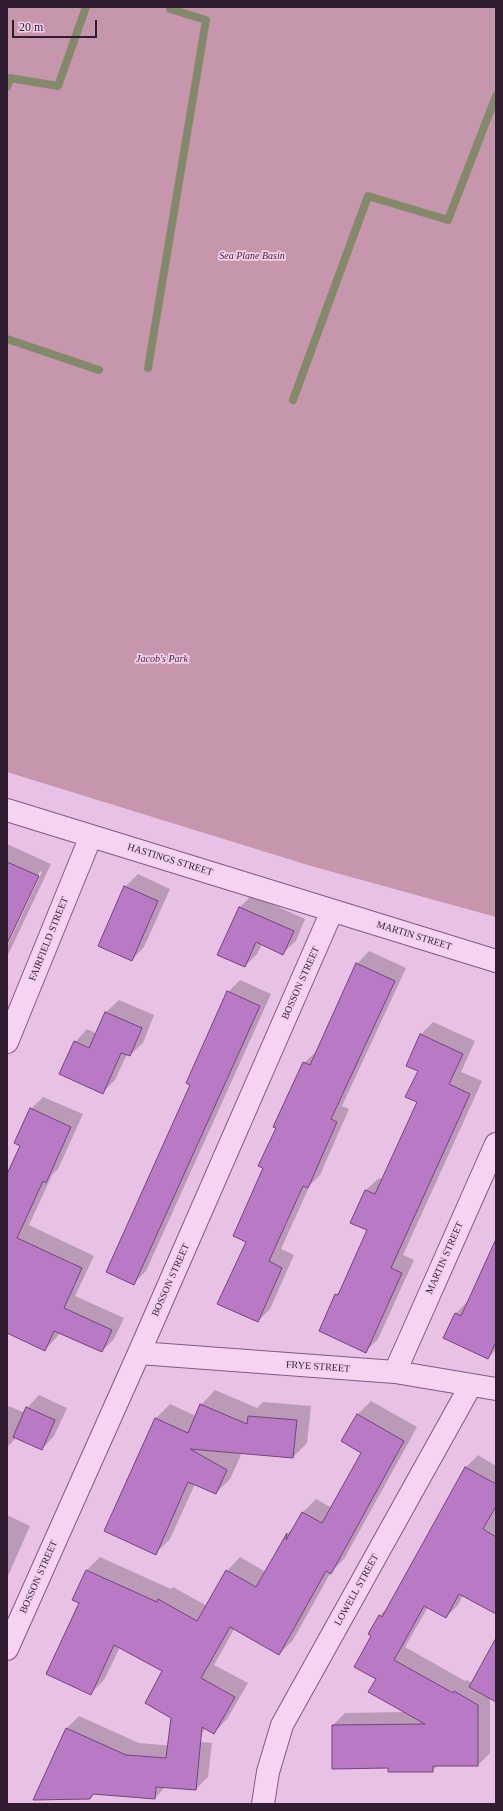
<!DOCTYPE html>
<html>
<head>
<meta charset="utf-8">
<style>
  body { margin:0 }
  #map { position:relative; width:503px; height:1811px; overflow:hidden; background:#e9c1e4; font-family:"Times New Roman",serif }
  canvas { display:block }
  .frame { position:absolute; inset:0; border:8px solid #301d32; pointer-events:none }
  .scale { position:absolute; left:12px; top:20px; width:85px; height:18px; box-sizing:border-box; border:2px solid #301d32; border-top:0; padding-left:5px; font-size:12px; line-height:14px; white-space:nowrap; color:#301d32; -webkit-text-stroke:3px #f2d0ed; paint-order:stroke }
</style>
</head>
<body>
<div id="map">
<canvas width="503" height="1811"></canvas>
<div class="frame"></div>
<div class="scale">20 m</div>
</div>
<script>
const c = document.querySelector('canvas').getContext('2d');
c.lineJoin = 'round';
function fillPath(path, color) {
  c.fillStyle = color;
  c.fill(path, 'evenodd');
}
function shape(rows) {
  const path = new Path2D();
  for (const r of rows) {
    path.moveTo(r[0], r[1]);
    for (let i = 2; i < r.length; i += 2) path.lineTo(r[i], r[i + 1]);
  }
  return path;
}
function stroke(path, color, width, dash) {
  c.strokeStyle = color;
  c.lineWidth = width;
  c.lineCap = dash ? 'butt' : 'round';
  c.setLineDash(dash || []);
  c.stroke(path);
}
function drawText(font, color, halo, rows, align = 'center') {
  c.font = font + ' "Times New Roman",serif';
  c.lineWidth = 3.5;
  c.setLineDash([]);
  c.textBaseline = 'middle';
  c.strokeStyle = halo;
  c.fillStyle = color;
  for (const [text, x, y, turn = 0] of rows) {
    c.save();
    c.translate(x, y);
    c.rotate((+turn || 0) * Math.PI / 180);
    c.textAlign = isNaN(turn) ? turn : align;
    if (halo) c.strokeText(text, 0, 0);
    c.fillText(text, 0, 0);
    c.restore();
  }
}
const green = shape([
  [7,7,496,7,496,917,311,866,7,772]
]);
const shadow = shape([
  [7,844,51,864,7,957,7,947,42,872,40,871,7,942],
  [138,874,170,889,144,947,132,960,125,887],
  [252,895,305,919,296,941,283,953,262,944,257,954,245,966,240,907],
  [369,951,406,968,342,1106,349,1109,320,1175,310,1185,281,1249,294,1255,270,1309,258,1321,247,1242,264,1168,277,1128,304,1063,317,1051,357,964],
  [240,980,271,994,146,1271,134,1283,192,1085,228,992],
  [119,1000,154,1015,143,1043,130,1055,127,1054,115,1080,103,1092,75,1042,87,1029,97,1034,106,1012],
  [433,1022,475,1041,461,1072,482,1081,403,1255,414,1260,378,1339,366,1351,336,1295,341,1290,368,1230,366,1190,379,1178,383,1180,418,1102,420,1035],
  [43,1097,83,1114,58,1169,52,1175,29,1225,94,1256,75,1296,124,1318,114,1339,102,1351,60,1332,57,1337,45,1350,7,1331,7,1177,21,1145,31,1109],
  [496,1240,496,1350,488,1358,455,1314,468,1301],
  [215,1390,257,1408,263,1402,311,1406,307,1443,293,1457,236,1452,241,1455,230,1479,216,1493,195,1484,170,1539,156,1553,156,1418,170,1404,196,1416,201,1405],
  [39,1395,67,1408,54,1436,42,1449,17,1437,7,1447,7,1409,9,1406,25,1413,27,1408],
  [371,1401,417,1427,344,1559,331,1572,293,1640,279,1654,234,1629,214,1665,248,1683,227,1719,214,1733,206,1728,201,1734,163,1671,120,1647,104,1680,91,1693,80,1603,74,1600,87,1570,100,1557,171,1589,173,1587,207,1606,227,1571,240,1557,266,1572,287,1534,295,1526,303,1512,316,1499,332,1508,363,1452,357,1415],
  [478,1455,496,1466,496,1514,494,1517,496,1518,496,1613,463,1595,458,1605,446,1617,428,1607,405,1647,465,1681,467,1680,472,1683,496,1638,496,1701,490,1697,490,1753,478,1765,438,1765,432,1771,389,1767,333,1725,345,1713,406,1712,377,1678,372,1635,379,1616,390,1605,466,1467],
  [7,1515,30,1526,7,1578],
  [79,1716,139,1743,175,1746,181,1740,212,1743,208,1777,196,1789,166,1786,155,1798,95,1793,90,1798,35,1799,67,1728]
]);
const stream = shape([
  [7,87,10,78,58,86,86,7],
  [7,339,99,370],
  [148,368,206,20,170,9,170,7],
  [293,400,368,196,448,220,496,96]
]);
const building = shape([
  [7,862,39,876,7,944,7,862],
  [124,886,158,901,132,961,98,946,124,886],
  [239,907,294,931,283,955,256,942,245,967,217,955,239,907],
  [356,963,395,981,331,1119,337,1122,319,1163,308,1188,303,1186,269,1261,282,1268,258,1322,217,1304,246,1242,233,1236,263,1168,258,1166,276,1128,273,1127,303,1062,310,1065,356,963],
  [227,991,260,1006,134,1285,106,1272,190,1085,186,1083,227,991],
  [105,1012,142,1028,130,1056,121,1053,103,1094,59,1074,74,1041,89,1048,105,1012],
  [420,1034,463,1054,449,1084,470,1094,391,1268,402,1273,366,1353,319,1331,335,1294,338,1295,367,1230,350,1223,365,1190,375,1194,417,1102,405,1097,418,1071,406,1066,420,1034],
  [30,1108,71,1127,46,1183,43,1181,17,1238,82,1268,64,1308,112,1330,102,1352,54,1331,45,1351,7,1333,7,1174,20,1146,14,1143,30,1108],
  [496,1239,496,1342,488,1359,443,1338,455,1313,461,1316,496,1239],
  [200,1404,247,1424,248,1416,297,1420,293,1458,190,1449,227,1470,216,1494,188,1482,156,1555,104,1531,155,1418,188,1433,200,1404],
  [26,1407,55,1420,42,1450,13,1437,26,1407],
  [357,1414,404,1441,331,1574,326,1571,279,1655,230,1627,226,1634,201,1678,235,1697,214,1734,202,1727,196,1790,156,1787,155,1799,93,1794,90,1799,33,1800,66,1728,126,1755,166,1758,171,1718,145,1703,162,1671,114,1645,91,1695,46,1674,79,1603,72,1600,86,1570,157,1602,158,1599,197,1621,226,1570,256,1587,287,1533,286,1540,302,1512,322,1523,361,1453,341,1441,357,1414],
  [465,1467,496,1484,496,1506,483,1529,496,1537,496,1614,459,1594,446,1618,424,1606,394,1660,453,1693,454,1691,478,1705,478,1766,433,1766,433,1772,388,1772,388,1768,332,1769,332,1725,425,1724,368,1692,376,1679,354,1667,371,1636,368,1634,379,1615,382,1617,465,1467],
  [496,1638,496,1702,469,1687,496,1638]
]);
const street = shape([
  [7,810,496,961],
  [7,1042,91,836],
  [139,1353,395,1372,496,1389],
  [395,1372,496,1144],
  [7,1649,139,1353,332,911],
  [263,1804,268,1772,282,1725,471,1385]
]);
const parkNames = [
  ["Sea Plane Basin",252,256],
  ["Jacob's Park",162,659]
];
const streetNames = [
  ["HASTINGS STREET",170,860,17],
  ["MARTIN STREET",414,936,17],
  ["FAIRFIELD STREET",49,939,-68],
  ["BOSSON STREET",301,983,-66],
  ["MARTIN STREET",445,1258,-66],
  ["BOSSON STREET",171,1280,-66],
  ["FRYE STREET",318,1367,4],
  ["BOSSON STREET",39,1577,-66],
  ["LOWELL STREET",357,1590,-61]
];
fillPath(green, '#c696ac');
fillPath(shadow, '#0003');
stroke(stream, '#84896b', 8);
fillPath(building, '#b97ac5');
stroke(building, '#74427e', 1);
stroke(street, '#805a81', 24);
stroke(street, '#f5d3f1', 22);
drawText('italic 10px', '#4d2632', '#f2d0ed', parkNames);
drawText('10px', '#301d32', '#f2d0ed', streetNames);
</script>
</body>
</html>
